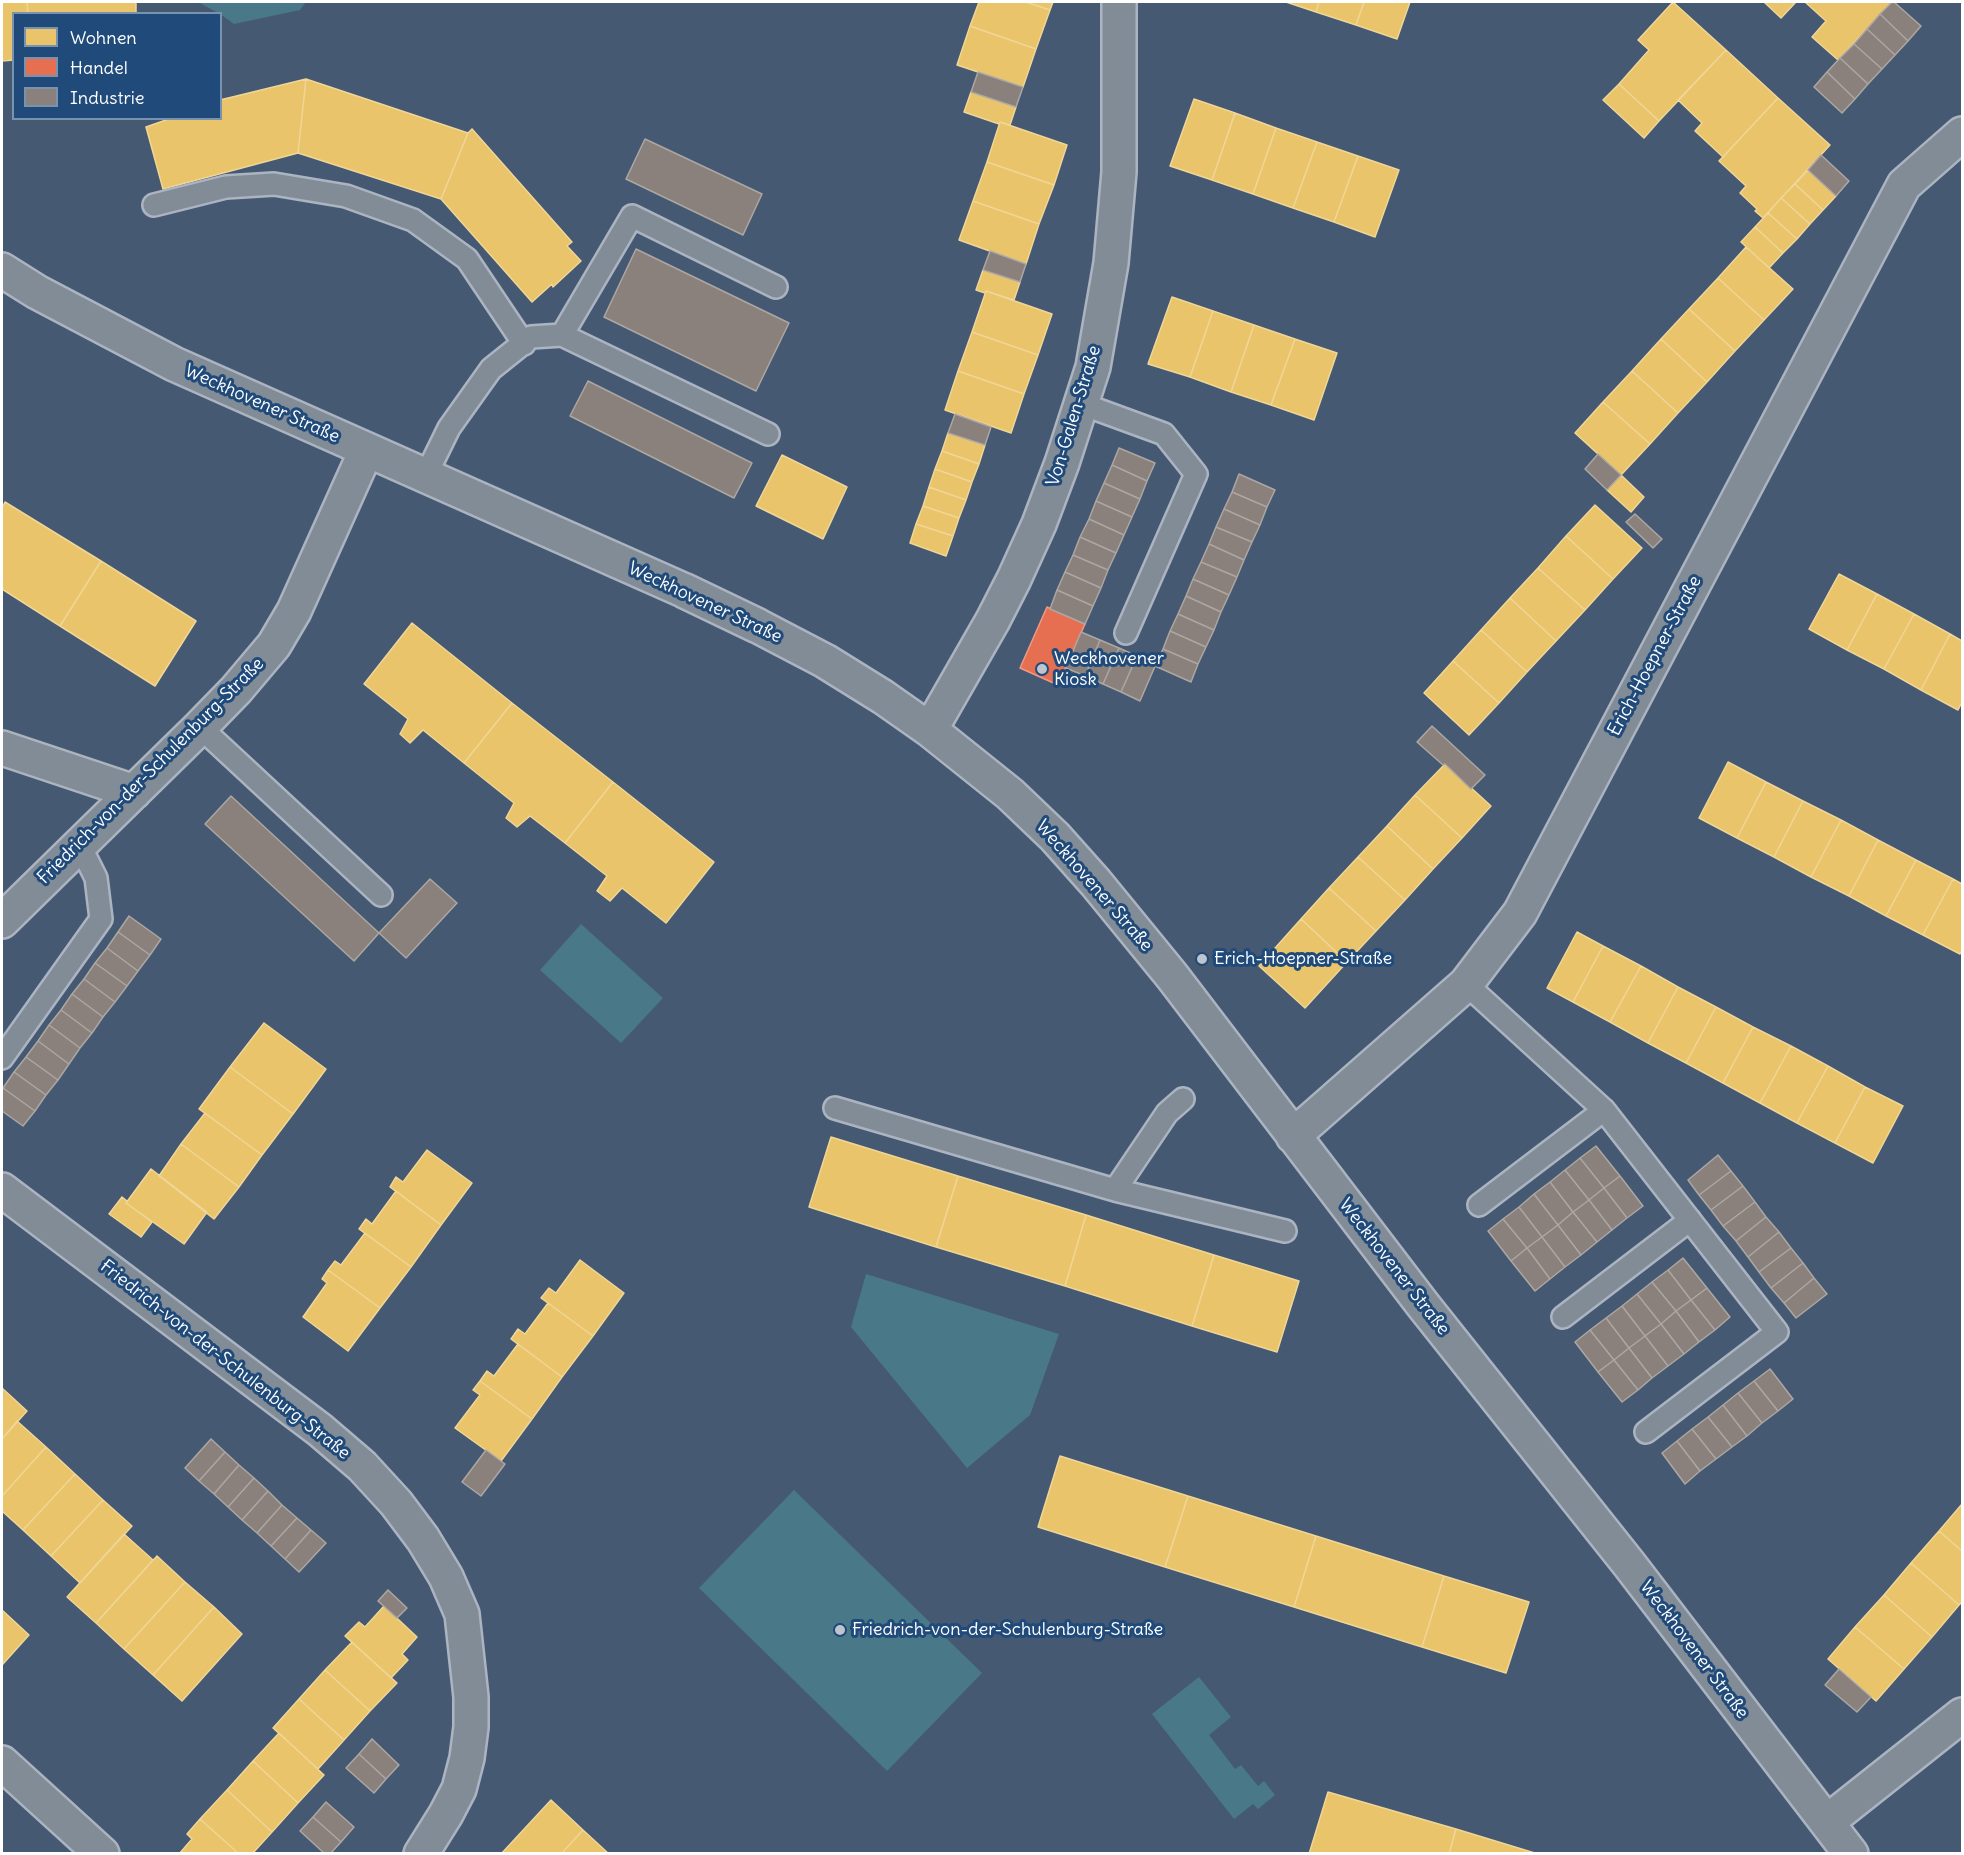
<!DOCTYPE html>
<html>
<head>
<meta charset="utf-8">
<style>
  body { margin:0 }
  #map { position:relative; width:1964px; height:1855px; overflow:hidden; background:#455973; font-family:Delius,sans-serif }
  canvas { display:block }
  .frame { position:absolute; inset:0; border:3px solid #fff; pointer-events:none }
  .legend { position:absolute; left:12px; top:12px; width:210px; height:108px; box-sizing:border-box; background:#1f4a7a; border:2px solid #7992af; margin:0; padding:8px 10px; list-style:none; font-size:18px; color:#fff }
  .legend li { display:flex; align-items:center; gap:12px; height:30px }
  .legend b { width:30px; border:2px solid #7992af }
</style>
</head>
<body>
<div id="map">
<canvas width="1964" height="1855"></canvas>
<div class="frame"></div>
<ul class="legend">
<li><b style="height:16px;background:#e9c46a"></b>Wohnen</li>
<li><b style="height:16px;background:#e76f51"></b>Handel</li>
<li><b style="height:16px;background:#8a817c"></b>Industrie</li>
</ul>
</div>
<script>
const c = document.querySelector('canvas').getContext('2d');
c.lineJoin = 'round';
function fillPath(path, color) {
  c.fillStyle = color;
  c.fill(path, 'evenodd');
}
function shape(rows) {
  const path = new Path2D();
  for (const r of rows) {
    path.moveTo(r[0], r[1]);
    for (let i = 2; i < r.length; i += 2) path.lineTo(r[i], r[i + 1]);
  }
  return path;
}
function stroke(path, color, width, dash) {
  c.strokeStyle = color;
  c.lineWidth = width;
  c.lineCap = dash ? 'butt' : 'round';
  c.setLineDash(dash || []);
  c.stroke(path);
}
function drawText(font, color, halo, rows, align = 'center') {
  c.font = font + ' Delius,sans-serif';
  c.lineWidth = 6;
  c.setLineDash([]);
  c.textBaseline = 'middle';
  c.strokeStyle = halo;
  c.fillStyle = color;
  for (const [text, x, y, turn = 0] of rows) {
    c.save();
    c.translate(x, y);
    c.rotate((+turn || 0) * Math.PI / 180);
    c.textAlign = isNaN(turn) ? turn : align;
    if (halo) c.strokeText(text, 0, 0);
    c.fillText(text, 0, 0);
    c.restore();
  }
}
const green = shape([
  [198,2,306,2,300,10,234,24,220,14],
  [581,924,663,998,621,1043,540,970],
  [866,1274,1059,1334,1030,1415,967,1468,851,1327],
  [794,1490,982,1673,887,1771,699,1588],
  [1199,1677,1231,1717,1209,1735,1235,1769,1241,1765,1258,1786,1264,1781,1275,1795,1258,1809,1253,1804,1234,1819,1152,1714]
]);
const homes = shape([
  [2,2,27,2,28,14,14,14,14,60,2,61,2,2],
  [27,2,136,2,136,14,28,14,27,2],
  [979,2,1026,2,1050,10,1036,49,970,26,979,2],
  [1026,2,1053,2,1050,10,1026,2],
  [1286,2,1319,2,1316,12,1286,2],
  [1319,2,1364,2,1356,25,1316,12,1319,2],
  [1364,2,1410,2,1397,39,1356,25,1364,2],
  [1673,2,1726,50,1659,121,1619,84,1649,50,1638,40,1673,2],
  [1764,2,1796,2,1781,18,1764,2],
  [1805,2,1892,2,1838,60,1812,37,1826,21,1805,2],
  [970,26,1036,49,1023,87,957,65,970,26],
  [1726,50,1778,98,1723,157,1695,131,1702,123,1678,100,1726,50],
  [306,79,468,133,441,199,298,153,306,79],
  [306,79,298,153,163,189,146,127,166,120,166,118,220,118,220,100,306,79],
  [1619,84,1659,121,1644,138,1603,100,1619,84],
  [971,92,1016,107,1010,125,1000,122,999,124,964,112,971,92],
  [1778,98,1830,145,1763,218,1755,211,1757,209,1740,193,1746,186,1719,161,1778,98],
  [1194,99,1235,113,1212,180,1170,166,1194,99],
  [1235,113,1276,128,1253,194,1212,180,1235,113],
  [1000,122,1067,145,1054,185,987,162,1000,122],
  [1276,128,1317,142,1293,208,1253,194,1276,128],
  [472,129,572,242,567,246,581,261,553,287,552,284,532,302,441,199,468,133,472,129],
  [1317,142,1358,156,1334,222,1293,208,1317,142],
  [1358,156,1399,170,1375,237,1334,222,1358,156],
  [987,162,1054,185,1039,224,973,201,987,162],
  [1808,170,1836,196,1823,210,1795,184,1808,170],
  [1795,184,1823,210,1810,224,1781,198,1795,184],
  [1781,198,1810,224,1797,239,1768,213,1781,198],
  [973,201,1039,224,1026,264,959,240,973,201],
  [1768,213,1797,239,1783,253,1755,227,1768,213],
  [1755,227,1783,253,1769,268,1741,242,1755,227],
  [1746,247,1793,289,1764,320,1718,278,1746,247],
  [983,270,1020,282,1014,300,986,291,985,293,976,290,983,270],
  [1718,278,1764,320,1735,351,1689,309,1718,278],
  [986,291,1052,314,1038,355,972,332,986,291],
  [1172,297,1213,311,1190,377,1148,364,1172,297],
  [1689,309,1735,351,1707,382,1661,339,1689,309],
  [1213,311,1254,325,1231,392,1190,377,1213,311],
  [1254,325,1295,339,1271,405,1231,392,1254,325],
  [972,332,1038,355,1024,394,958,371,972,332],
  [1295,339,1337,353,1314,420,1271,405,1295,339],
  [1661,339,1707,382,1678,413,1632,371,1661,339],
  [958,371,1024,394,1011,433,945,410,958,371],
  [1632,371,1678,413,1650,444,1603,402,1632,371],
  [1603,402,1650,444,1621,475,1575,433,1603,402],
  [948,433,985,445,979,464,942,451,948,433],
  [942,451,979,464,972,482,935,469,942,451],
  [782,455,847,487,823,539,756,506,782,455],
  [935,469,972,482,966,500,929,487,935,469],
  [1621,475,1644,497,1631,512,1607,490,1621,475],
  [929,487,966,500,959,518,923,506,929,487],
  [5,502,101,561,60,626,2,589,2,508,5,502],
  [1595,505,1642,548,1613,579,1566,536,1595,505],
  [923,506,959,518,953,536,916,524,923,506],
  [916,524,953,536,946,556,910,543,916,524],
  [1566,536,1613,579,1585,610,1538,568,1566,536],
  [101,561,196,621,155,686,60,626,101,561],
  [1538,568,1585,610,1556,641,1510,598,1538,568],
  [1839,574,1877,594,1847,650,1809,629,1839,574],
  [1877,594,1914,614,1884,669,1847,650,1877,594],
  [1510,598,1556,641,1527,672,1481,630,1510,598],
  [1914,614,1950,634,1921,690,1884,669,1914,614],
  [412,623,512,703,464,763,423,730,410,743,400,734,408,719,364,684,412,623],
  [1481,630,1527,672,1499,703,1453,661,1481,630],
  [1950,634,1962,641,1962,702,1958,710,1921,690,1950,634],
  [1453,661,1499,703,1469,735,1424,693,1453,661],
  [512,703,613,782,565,843,530,816,517,827,506,818,514,803,464,763,512,703],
  [1728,762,1766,782,1737,838,1699,818,1728,762],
  [1445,764,1491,806,1462,838,1415,795,1445,764],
  [613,782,714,862,666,923,622,888,610,901,597,891,607,876,565,843,613,782],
  [1766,782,1803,801,1774,857,1737,838,1766,782],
  [1415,795,1462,838,1433,869,1387,826,1415,795],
  [1803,801,1841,820,1811,877,1774,857,1803,801],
  [1841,820,1878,840,1849,896,1811,877,1841,820],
  [1387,826,1433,869,1405,900,1358,857,1387,826],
  [1878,840,1916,860,1886,916,1849,896,1878,840],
  [1358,857,1405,900,1376,931,1329,888,1358,857],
  [1916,860,1953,879,1923,935,1886,916,1916,860],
  [1953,879,1962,884,1962,950,1960,954,1923,935,1953,879],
  [1329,888,1376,931,1347,962,1301,919,1329,888],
  [1301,919,1347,962,1305,1008,1259,966,1301,919],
  [1577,932,1603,946,1573,1002,1547,988,1577,932],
  [1603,946,1641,966,1610,1022,1573,1002,1603,946],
  [1641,966,1678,987,1648,1043,1610,1022,1641,966],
  [1678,987,1716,1007,1686,1063,1648,1043,1678,987],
  [1716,1007,1753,1027,1723,1083,1686,1063,1716,1007],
  [264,1023,326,1069,293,1114,230,1067,264,1023],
  [1753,1027,1791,1046,1760,1103,1723,1083,1753,1027],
  [1791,1046,1828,1066,1797,1123,1760,1103,1791,1046],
  [1828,1066,1865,1087,1835,1143,1797,1123,1828,1066],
  [230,1067,293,1114,262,1155,199,1109,230,1067],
  [1865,1087,1903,1106,1873,1163,1835,1143,1865,1087],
  [205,1113,262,1155,239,1187,181,1144,205,1113],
  [831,1137,958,1176,936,1247,809,1207,831,1137],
  [181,1144,239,1187,214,1219,159,1176,181,1144],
  [427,1150,472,1183,441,1225,390,1187,396,1177,403,1182,427,1150],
  [151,1169,207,1212,184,1244,126,1203,151,1169],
  [958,1176,1086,1215,1065,1286,936,1247,958,1176],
  [396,1191,441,1225,411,1267,359,1229,366,1219,372,1224,396,1191],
  [122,1197,127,1201,126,1203,152,1222,141,1237,109,1214,122,1197],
  [1086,1215,1214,1255,1192,1326,1065,1286,1086,1215],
  [365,1233,411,1267,380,1308,328,1270,335,1261,341,1265,365,1233],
  [1214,1255,1299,1281,1277,1352,1192,1326,1214,1255],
  [580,1260,624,1293,593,1336,541,1298,549,1288,556,1293,580,1260],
  [328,1270,380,1308,348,1351,303,1317,327,1283,322,1279,328,1270],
  [548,1303,593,1336,562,1377,511,1339,518,1329,525,1334,548,1303],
  [518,1344,562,1377,532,1419,480,1381,487,1371,494,1376,518,1344],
  [480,1381,532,1419,501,1461,455,1428,480,1395,473,1390,480,1381],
  [2,1388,27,1411,2,1439,2,1388],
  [17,1421,46,1447,2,1496,2,1439,17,1421],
  [46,1447,75,1474,23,1530,2,1511,2,1496,46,1447],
  [1060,1456,1188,1496,1165,1567,1038,1527,1060,1456],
  [75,1474,103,1500,51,1556,23,1530,75,1474],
  [1188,1496,1316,1536,1294,1607,1165,1567,1188,1496],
  [103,1500,132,1526,80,1583,51,1556,103,1500],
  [1962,1504,1962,1551,1939,1531,1962,1504],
  [1939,1531,1962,1551,1962,1602,1959,1605,1911,1563,1939,1531],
  [124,1534,153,1560,96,1623,67,1597,124,1534],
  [1316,1536,1444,1576,1422,1647,1294,1607,1316,1536],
  [157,1556,185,1582,124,1649,96,1623,157,1556],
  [1911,1563,1959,1605,1932,1637,1884,1595,1911,1563],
  [1444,1576,1529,1602,1506,1673,1422,1647,1444,1576],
  [185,1582,214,1607,153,1675,124,1649,185,1582],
  [1884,1595,1932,1637,1904,1669,1855,1627,1884,1595],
  [384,1606,417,1637,402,1654,408,1660,391,1678,345,1636,359,1622,365,1627,384,1606],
  [214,1607,242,1634,182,1701,153,1675,214,1607],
  [2,1610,29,1635,3,1664,2,1663,2,1610],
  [1855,1627,1904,1669,1876,1701,1828,1659,1855,1627],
  [352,1642,397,1683,370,1711,325,1670,352,1642],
  [325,1670,370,1711,344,1740,299,1699,325,1670],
  [299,1699,344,1740,318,1769,273,1728,299,1699],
  [279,1733,324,1775,298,1803,253,1761,279,1733],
  [253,1761,298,1803,272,1832,227,1790,253,1761],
  [227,1790,272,1832,252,1854,239,1854,200,1819,227,1790],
  [1328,1792,1456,1829,1449,1854,1309,1854,1328,1792],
  [551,1800,583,1830,561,1854,501,1854,551,1800],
  [200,1819,239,1854,179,1854,192,1839,187,1834,200,1819],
  [1456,1829,1538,1854,1449,1854,1456,1829],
  [583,1830,609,1854,561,1854,583,1830]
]);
const shops = shape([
  [1047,607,1085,624,1058,685,1020,668,1047,607]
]);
const industry = shape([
  [1892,2,1894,2,1921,26,1908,41,1880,14,1892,2],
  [1880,14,1908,41,1895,55,1867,29,1880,14],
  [1867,29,1895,55,1882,69,1854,44,1867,29],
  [1854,44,1882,69,1868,84,1840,58,1854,44],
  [1840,58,1868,84,1855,99,1827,72,1840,58],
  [978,72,1023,87,1016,107,971,92,978,72],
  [1827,72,1855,99,1842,113,1814,87,1827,72],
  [645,139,762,194,743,235,626,179,645,139],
  [1821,155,1849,181,1836,196,1808,170,1821,155],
  [636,249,789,323,756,391,604,317,636,249],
  [990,251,1026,264,1020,282,983,270,990,251],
  [588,381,752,463,734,498,570,416,588,381],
  [955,414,991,427,985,445,948,433,955,414],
  [1119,448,1155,463,1147,481,1112,465,1119,448],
  [1598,454,1621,475,1607,490,1585,469,1598,454],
  [1112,465,1147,481,1140,499,1104,483,1112,465],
  [1239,474,1275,490,1267,507,1232,492,1239,474],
  [1104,483,1140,499,1132,517,1096,501,1104,483],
  [1232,492,1267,507,1260,525,1224,509,1232,492],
  [1096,501,1132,517,1124,535,1089,519,1096,501],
  [1224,509,1260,525,1252,542,1216,527,1224,509],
  [1635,514,1662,539,1653,548,1626,522,1635,514],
  [1089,519,1124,535,1116,553,1080,537,1089,519],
  [1216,527,1252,542,1244,560,1209,544,1216,527],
  [1080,537,1116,553,1108,570,1073,555,1080,537],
  [1209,544,1244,560,1237,577,1201,562,1209,544],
  [1073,555,1108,570,1101,588,1065,572,1073,555],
  [1201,562,1237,577,1229,595,1193,579,1201,562],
  [1065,572,1101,588,1093,606,1057,590,1065,572],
  [1193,579,1229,595,1221,612,1186,596,1193,579],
  [1057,590,1093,606,1085,624,1050,609,1057,590],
  [1186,596,1221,612,1214,630,1178,614,1186,596],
  [1178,614,1214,630,1206,647,1170,631,1178,614],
  [1170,631,1206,647,1198,664,1163,649,1170,631],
  [1081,632,1100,640,1085,676,1066,668,1081,632],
  [1100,640,1119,648,1103,684,1085,676,1100,640],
  [1119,648,1137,656,1121,692,1103,684,1119,648],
  [1163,649,1198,664,1191,682,1155,666,1163,649],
  [1137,656,1156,664,1140,701,1121,692,1137,656],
  [1432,726,1485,775,1471,789,1445,764,1443,765,1417,742,1432,726],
  [231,796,379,933,354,961,205,824,231,796],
  [430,879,457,903,406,958,379,933,430,879],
  [129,916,161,939,150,955,118,932,129,916],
  [118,932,150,955,138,971,107,948,118,932],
  [107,948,138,971,127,986,95,963,107,948],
  [95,963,127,986,115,1002,84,979,95,963],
  [84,979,115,1002,103,1017,72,994,84,979],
  [72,994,103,1017,92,1033,61,1010,72,994],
  [61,1010,92,1033,80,1048,49,1025,61,1010],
  [49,1025,80,1048,69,1064,38,1041,49,1025],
  [38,1041,69,1064,58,1080,26,1057,38,1041],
  [26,1057,58,1080,46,1095,14,1072,26,1057],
  [14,1072,46,1095,35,1111,3,1088,14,1072],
  [3,1088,35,1111,23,1126,2,1111,2,1090,3,1088],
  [1596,1146,1620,1176,1604,1188,1580,1158,1596,1146],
  [1718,1155,1731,1171,1699,1195,1688,1180,1718,1155],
  [1580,1158,1604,1188,1589,1200,1565,1170,1580,1158],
  [1565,1170,1589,1200,1573,1212,1550,1182,1565,1170],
  [1731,1171,1743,1186,1711,1210,1699,1195,1731,1171],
  [1620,1176,1643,1206,1627,1218,1604,1188,1620,1176],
  [1550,1182,1573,1212,1558,1225,1534,1194,1550,1182],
  [1743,1186,1755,1202,1723,1226,1711,1210,1743,1186],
  [1604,1188,1627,1218,1612,1230,1589,1200,1604,1188],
  [1534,1194,1558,1225,1542,1237,1519,1207,1534,1194],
  [1589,1200,1612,1230,1597,1242,1573,1212,1589,1200],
  [1755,1202,1766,1217,1736,1241,1723,1226,1755,1202],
  [1519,1207,1542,1237,1527,1248,1503,1219,1519,1207],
  [1573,1212,1597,1242,1581,1255,1558,1225,1573,1212],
  [1766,1217,1779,1232,1748,1257,1736,1241,1766,1217],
  [1503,1219,1527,1248,1511,1261,1488,1231,1503,1219],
  [1558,1225,1581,1255,1565,1267,1542,1237,1558,1225],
  [1779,1232,1791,1248,1759,1272,1748,1257,1779,1232],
  [1542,1237,1565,1267,1550,1279,1527,1248,1542,1237],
  [1527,1248,1550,1279,1535,1291,1511,1261,1527,1248],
  [1791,1248,1803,1263,1771,1288,1759,1272,1791,1248],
  [1683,1258,1707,1288,1691,1300,1668,1270,1683,1258],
  [1803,1263,1814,1278,1784,1303,1771,1288,1803,1263],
  [1668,1270,1691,1300,1676,1311,1652,1282,1668,1270],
  [1814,1278,1827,1294,1796,1318,1784,1303,1814,1278],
  [1652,1282,1676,1311,1661,1324,1637,1294,1652,1282],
  [1707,1288,1730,1317,1715,1330,1691,1300,1707,1288],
  [1637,1294,1661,1324,1645,1336,1622,1306,1637,1294],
  [1691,1300,1715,1330,1699,1342,1676,1311,1691,1300],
  [1622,1306,1645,1336,1629,1348,1606,1318,1622,1306],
  [1676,1311,1699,1342,1684,1354,1661,1324,1676,1311],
  [1606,1318,1629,1348,1614,1360,1590,1330,1606,1318],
  [1661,1324,1684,1354,1668,1366,1645,1336,1661,1324],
  [1590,1330,1614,1360,1598,1372,1575,1342,1590,1330],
  [1645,1336,1668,1366,1652,1378,1629,1348,1645,1336],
  [1629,1348,1652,1378,1638,1390,1614,1360,1629,1348],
  [1614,1360,1638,1390,1622,1402,1598,1372,1614,1360],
  [1770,1369,1793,1399,1778,1411,1754,1381,1770,1369],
  [1754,1381,1778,1411,1762,1423,1738,1393,1754,1381],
  [1738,1393,1762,1423,1747,1436,1723,1405,1738,1393],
  [1723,1405,1747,1436,1732,1447,1708,1417,1723,1405],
  [1708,1417,1732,1447,1716,1459,1692,1429,1708,1417],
  [1692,1429,1716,1459,1700,1471,1677,1441,1692,1429],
  [211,1439,225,1452,199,1481,185,1468,211,1439],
  [1677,1441,1700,1471,1685,1484,1662,1453,1677,1441],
  [486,1450,505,1464,481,1496,462,1482,486,1450],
  [225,1452,239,1465,214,1494,199,1481,225,1452],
  [239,1465,254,1478,228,1507,214,1494,239,1465],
  [254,1478,268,1491,242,1520,228,1507,254,1478],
  [268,1491,282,1505,257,1533,242,1520,268,1491],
  [282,1505,297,1518,271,1546,257,1533,282,1505],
  [297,1518,311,1530,285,1559,271,1546,297,1518],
  [311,1530,326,1543,299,1572,285,1559,311,1530],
  [388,1590,407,1608,397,1618,378,1601,388,1590],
  [1839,1669,1871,1697,1857,1712,1825,1685,1839,1669],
  [372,1739,399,1765,386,1779,359,1754,372,1739],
  [359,1754,386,1779,374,1793,346,1768,359,1754],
  [326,1802,354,1827,341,1842,313,1817,326,1802],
  [313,1817,341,1842,330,1854,325,1854,300,1831,313,1817]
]);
const lane = shape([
  [154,205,226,187,274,184,346,196,413,220,467,259,524,344],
  [562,335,632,216,776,287],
  [1082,404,1164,434,1196,474,1126,633],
  [425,477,449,428,491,369,531,337,562,335,768,434],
  [200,727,381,895],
  [1466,984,1604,1110,1777,1332,1646,1432],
  [2,1058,101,919,96,878,80,846],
  [835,1108,1115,1190,1285,1231],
  [1115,1190,1167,1113,1183,1099],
  [1479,1205,1604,1110],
  [1563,1317,1690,1220]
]);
const street = shape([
  [2,270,37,292,174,364,683,590,758,626,825,661,883,697,930,730,1010,794,1055,837,1096,883,1172,976,1423,1305,1629,1564,1851,1854],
  [930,730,993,620,1014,579,1039,524,1062,463,1093,367,1111,263,1119,172,1119,2],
  [2,748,134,792],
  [2,921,200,727,236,690,274,645,294,611,366,451],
  [1293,1136,1466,984,1520,913,1904,185,1962,134],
  [2,1190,320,1430,362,1466,396,1503,423,1539,446,1577,462,1614,471,1697,471,1727,467,1758,459,1789,446,1814,421,1854],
  [2,1763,102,1854],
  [1827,1822,1962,1715]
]);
const markers = [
  [1042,669,6,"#bec5ce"],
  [1202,959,6,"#bec5ce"],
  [840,1630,6,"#bec5ce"]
];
const streetNames = [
  ["Weckhovener Straße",262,404,24],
  ["Von-Galen-Straße",1074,416,-73],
  ["Weckhovener Straße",705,603,25],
  ["Erich-Hoepner-Straße",1655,656,-62],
  ["Friedrich-von-der-Schulenburg-Straße",151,771,-45],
  ["Weckhovener Straße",1094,886,49],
  ["Weckhovener Straße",1394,1267,52],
  ["Friedrich-von-der-Schulenburg-Straße",225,1360,38],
  ["Weckhovener Straße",1694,1650,53]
];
const poiNames = [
  ["Weckhovener",1054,659],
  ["Kiosk",1054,680],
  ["Erich-Hoepner-Straße",1214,959],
  ["Friedrich-von-der-Schulenburg-Straße",852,1630]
];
fillPath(green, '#497988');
fillPath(homes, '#e9c46a');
stroke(homes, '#f0d697', 1.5);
fillPath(shops, '#e76f51');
stroke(shops, '#ee9a85', 1.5);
fillPath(industry, '#8a817c');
stroke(industry, '#ada7a3', 1.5);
stroke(lane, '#abb4c0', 26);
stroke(street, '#abb4c0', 38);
stroke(lane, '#828c97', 21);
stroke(street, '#828c97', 33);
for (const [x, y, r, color] of markers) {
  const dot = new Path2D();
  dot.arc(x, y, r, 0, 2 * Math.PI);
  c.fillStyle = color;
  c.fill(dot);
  stroke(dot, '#1f4a7a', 2);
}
drawText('18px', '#fff', '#1f4a7a', streetNames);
drawText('18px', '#fff', '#1f4a7a', poiNames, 'left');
</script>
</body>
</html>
